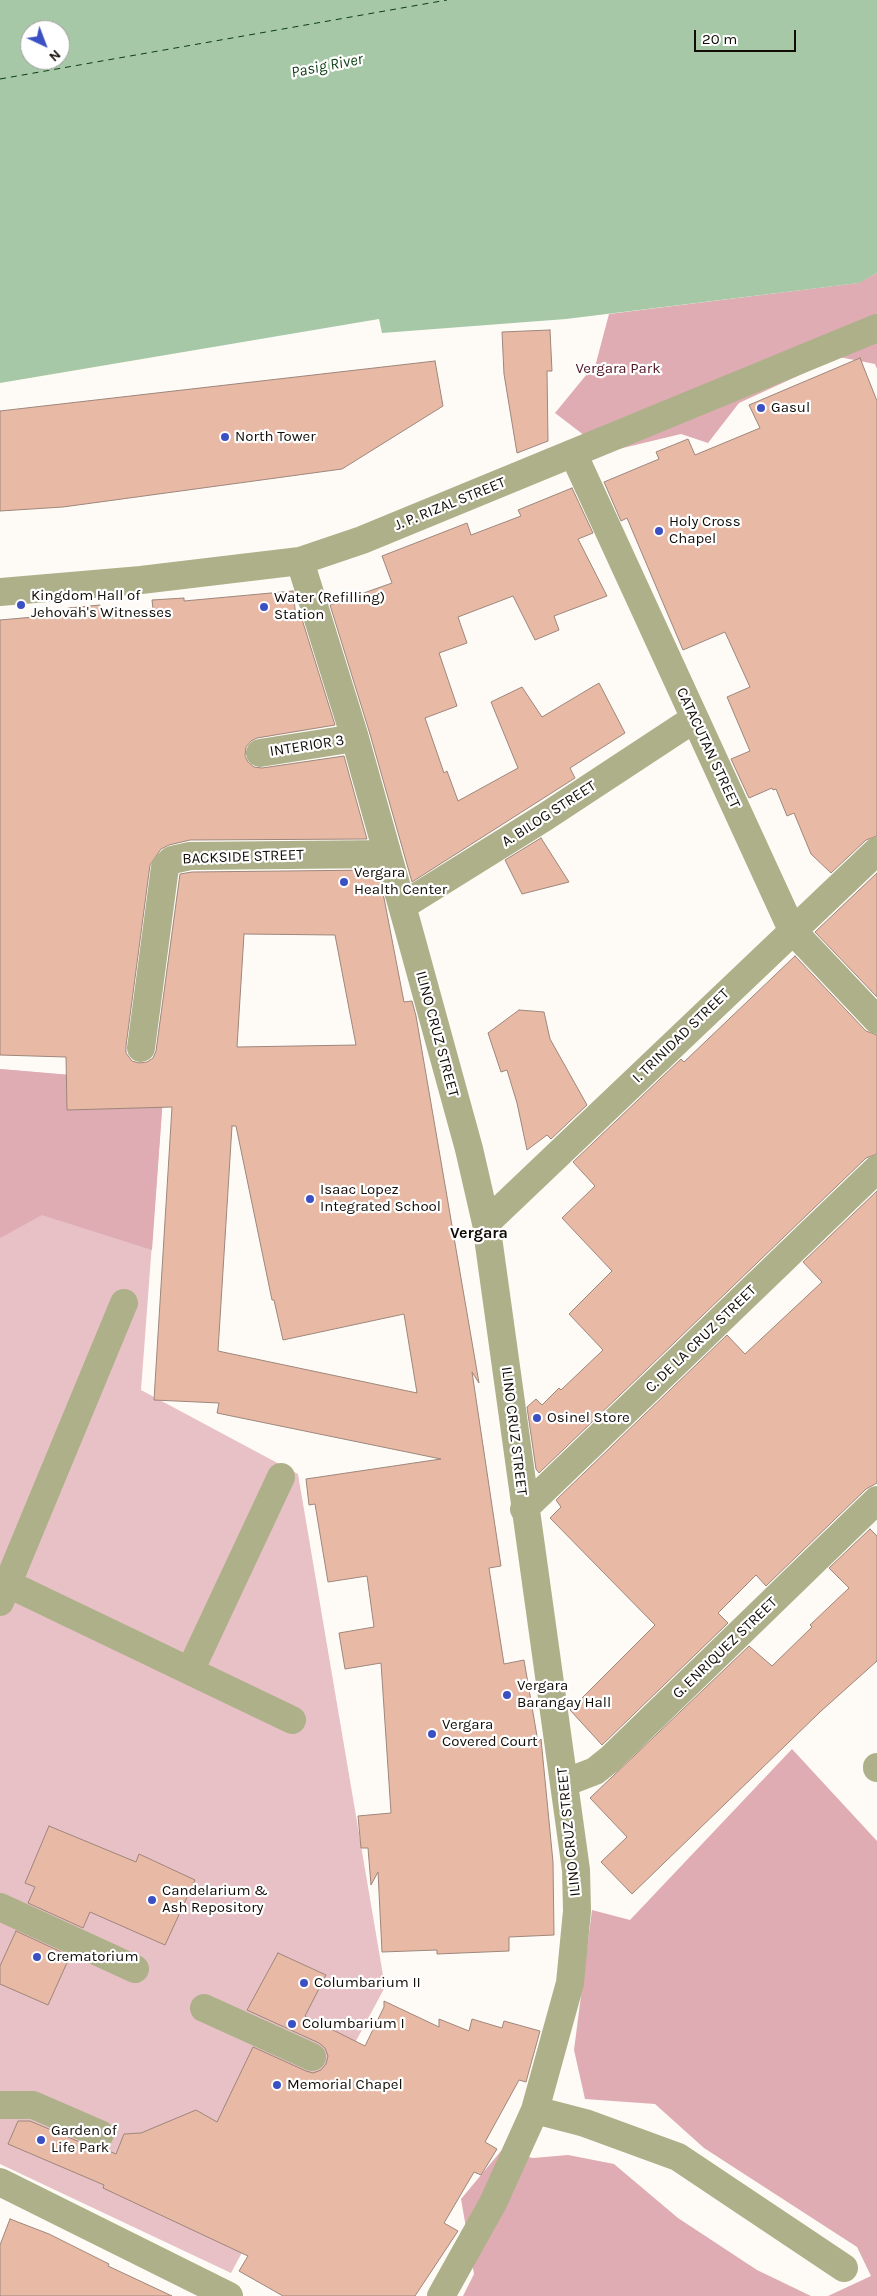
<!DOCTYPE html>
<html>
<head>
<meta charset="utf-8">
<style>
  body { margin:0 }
  #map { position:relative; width:877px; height:2296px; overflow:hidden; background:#fefbf6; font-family:Karla,sans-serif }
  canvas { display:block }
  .north { position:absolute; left:20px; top:20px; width:50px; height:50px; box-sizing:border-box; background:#fff; border:1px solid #a09e9b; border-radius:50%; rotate:137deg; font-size:14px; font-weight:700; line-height:20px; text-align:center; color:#110c06 }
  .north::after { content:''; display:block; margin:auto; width:18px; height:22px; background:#3b50c3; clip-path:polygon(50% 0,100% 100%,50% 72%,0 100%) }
  .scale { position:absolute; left:694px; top:30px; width:102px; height:22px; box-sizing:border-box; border:2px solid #110c06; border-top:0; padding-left:6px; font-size:15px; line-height:18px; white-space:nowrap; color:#110c06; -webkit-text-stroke:4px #fff; paint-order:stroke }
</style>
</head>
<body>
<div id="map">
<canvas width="877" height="2296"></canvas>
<div class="north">N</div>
<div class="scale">20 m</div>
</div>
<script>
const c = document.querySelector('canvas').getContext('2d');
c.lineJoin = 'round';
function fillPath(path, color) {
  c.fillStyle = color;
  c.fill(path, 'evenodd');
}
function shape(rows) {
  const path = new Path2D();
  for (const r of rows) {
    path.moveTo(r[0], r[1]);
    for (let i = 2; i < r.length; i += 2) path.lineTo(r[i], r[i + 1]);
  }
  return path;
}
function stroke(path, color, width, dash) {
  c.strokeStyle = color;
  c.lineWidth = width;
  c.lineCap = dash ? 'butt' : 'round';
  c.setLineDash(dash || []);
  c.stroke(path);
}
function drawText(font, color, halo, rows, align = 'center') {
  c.font = font + ' Karla,sans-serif';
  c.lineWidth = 4.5;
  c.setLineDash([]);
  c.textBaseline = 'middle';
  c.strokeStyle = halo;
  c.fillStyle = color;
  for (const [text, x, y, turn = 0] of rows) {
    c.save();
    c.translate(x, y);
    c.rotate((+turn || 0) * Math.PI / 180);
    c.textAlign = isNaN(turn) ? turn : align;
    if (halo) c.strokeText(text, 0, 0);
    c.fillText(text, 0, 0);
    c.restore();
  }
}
const green = shape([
  [0,1069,164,1083,141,1390,298,1474,385,1987,231,2273,0,2164]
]);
const forest = shape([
  [877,273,877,369,875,364,839,357,739,403,708,443,681,434,606,452,555,413,596,363,609,314,858,283],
  [0,1069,164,1083,152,1250,42,1215,0,1238],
  [792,1749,877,1841,877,2296,828,2296,871,2276,857,2247,704,2148,655,2104,585,2099,574,2050,592,1910,630,1920],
  [501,2151,533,2158,568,2155,614,2164,678,2218,757,2270,811,2296,463,2296,474,2274,461,2199]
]);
const water = shape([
  [0,0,877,0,877,273,859,283,566,319,382,333,379,319,0,383],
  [30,30,60,30,60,60,30,60]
]);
const ferry = shape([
  [0,79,447,0]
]);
const building = shape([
  [550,330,552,371,547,371,548,441,517,453,504,374,502,332,550,330],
  [860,358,877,401,877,836,866,840,831,873,811,854,794,813,787,816,776,789,773,790,772,788,749,798,731,759,750,751,727,697,750,687,725,632,683,650,627,518,621,521,604,482,659,459,656,452,688,439,695,455,760,428,749,405,860,358],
  [435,361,443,406,342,469,63,507,0,511,0,411,435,361],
  [572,488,593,533,578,539,607,596,554,616,559,630,535,640,513,596,458,617,467,643,439,653,457,706,425,718,444,773,447,771,458,801,518,768,491,702,522,687,542,717,599,683,625,733,570,768,575,778,412,882,370,734,330,605,392,583,382,556,467,523,471,535,521,516,518,510,572,488],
  [293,591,296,617,301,616,335,725,257,738,251,741,246,747,245,756,248,762,254,767,262,768,344,756,367,839,190,840,169,845,161,849,150,865,126,1046,126,1053,132,1061,139,1063,147,1062,153,1058,156,1051,180,874,192,872,376,870,384,898,404,1002,412,1001,416,1016,479,1383,472,1372,501,1566,489,1568,504,1664,524,1660,538,1742,541,1739,553,1862,554,1935,509,1937,509,1951,437,1954,437,1950,382,1952,378,1872,371,1885,368,1848,361,1848,358,1816,391,1813,381,1663,345,1669,339,1633,374,1627,367,1576,328,1582,315,1504,309,1505,306,1479,441,1459,217,1413,219,1403,154,1400,172,1107,67,1110,66,1057,0,1055,0,620,68,614,68,608,100,605,101,613,153,609,152,600,184,598,184,601,293,591],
  [244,934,335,935,356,1045,237,1047,244,934],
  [232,1126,236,1126,272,1300,274,1300,283,1340,404,1314,417,1393,218,1351,232,1126],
  [541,838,569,882,522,894,505,860,541,838],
  [877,873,877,997,815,932,877,873],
  [795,956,866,1031,877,1035,877,1154,866,1158,539,1473,536,1469,527,1407,536,1399,542,1405,559,1388,561,1390,603,1350,569,1314,612,1271,562,1218,595,1186,573,1162,681,1059,684,1062,795,956],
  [519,1010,544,1012,550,1039,587,1105,551,1139,547,1135,527,1150,517,1103,507,1070,501,1072,488,1033,519,1010],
  [877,1191,877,1483,866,1489,766,1586,756,1575,718,1613,728,1623,602,1745,570,1710,655,1625,550,1518,561,1507,556,1500,727,1335,745,1354,822,1282,803,1262,877,1191],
  [870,1529,877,1536,877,1661,820,1712,632,1894,601,1862,627,1837,590,1798,749,1646,772,1666,812,1627,810,1625,849,1588,829,1568,870,1529],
  [49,1826,136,1862,139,1854,195,1880,165,1945,90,1912,83,1928,28,1903,35,1887,25,1883,49,1826],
  [16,1931,70,1956,48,2005,0,1984,0,1966,16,1931],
  [278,1953,326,1975,305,2016,365,2046,384,2007,384,2001,439,2027,439,2019,469,2031,472,2019,502,2028,504,2021,540,2031,526,2082,519,2080,485,2142,497,2149,481,2175,474,2172,444,2223,458,2231,415,2296,283,2296,239,2271,248,2256,103,2188,104,2185,8,2144,18,2121,30,2121,94,2148,104,2149,116,2154,124,2134,141,2133,196,2110,217,2122,253,2047,306,2071,313,2073,321,2070,326,2064,328,2056,325,2048,319,2043,247,2010,278,1953],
  [10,2219,49,2234,109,2264,108,2266,172,2296,0,2296,0,2245,10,2219]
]);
const minor = shape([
  [573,453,792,930,877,1020],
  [300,561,355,738,408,927,469,1149,486,1223,576,1870,577,1911,570,1983,535,2110,493,2203,441,2296],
  [0,592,141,580,300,561,362,540,877,328],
  [260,753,355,738],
  [402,906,545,817,694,719],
  [141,1048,165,867,172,860,190,856,386,854],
  [486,1223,877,851],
  [524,1509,877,1169],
  [0,1580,292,1720],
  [0,1602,124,1303],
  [190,1671,281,1477],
  [877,1767,877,1768],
  [564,1783,595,1771,610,1759,877,1500],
  [0,1907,135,1969],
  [204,2008,312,2057],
  [0,2105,33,2105,100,2134],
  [535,2110,585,2123,678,2157,844,2268],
  [0,2182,229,2296]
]);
const markers = [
  [761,408,5,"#3b50c3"],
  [225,437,5,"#3b50c3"],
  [659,531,5,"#3b50c3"],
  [21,605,5,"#3b50c3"],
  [264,607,5,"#3b50c3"],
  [344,882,5,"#3b50c3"],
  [310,1199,5,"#3b50c3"],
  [537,1418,5,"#3b50c3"],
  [507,1695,5,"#3b50c3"],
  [432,1734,5,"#3b50c3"],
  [152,1900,5,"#3b50c3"],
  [37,1957,5,"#3b50c3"],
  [304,1983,5,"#3b50c3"],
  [292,2024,5,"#3b50c3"],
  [277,2085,5,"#3b50c3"],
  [41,2140,5,"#3b50c3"]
];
const parkNames = [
  ["Vergara Park",618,369]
];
const poiNames = [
  ["Gasul",771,408],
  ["North Tower",235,437],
  ["Holy Cross",669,522],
  ["Chapel",669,539],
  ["Kingdom Hall of",31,596],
  ["Jehovah's Witnesses",31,613],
  ["Water (Refilling)",274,598],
  ["Station",274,615],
  ["Vergara",354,873],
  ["Health Center",354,890],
  ["Isaac Lopez",320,1190],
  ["Integrated School",320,1207],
  ["Osinel Store",547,1418],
  ["Vergara",517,1686],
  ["Barangay Hall",517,1703],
  ["Vergara",442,1725],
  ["Covered Court",442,1742],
  ["Candelarium &",162,1891],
  ["Ash Repository",162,1908],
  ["Crematorium",47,1957],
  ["Columbarium II",314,1983],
  ["Columbarium I",302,2024],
  ["Memorial Chapel",287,2085],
  ["Garden of",51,2131],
  ["Life Park",51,2148]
];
const streetNames = [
  ["J. P. RIZAL STREET",450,504,-22],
  ["INTERIOR 3",307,746,-9],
  ["CATACUTAN STREET",708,748,65],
  ["A. BILOG STREET",549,814,-33],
  ["BACKSIDE STREET",243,857,-2],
  ["ILINO CRUZ STREET",437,1034,75],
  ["I. TRINIDAD STREET",681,1036,-44],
  ["C. DE LA CRUZ STREET",701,1339,-44],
  ["ILINO CRUZ STREET",514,1431,83],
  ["G. ENRIQUEZ STREET",725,1648,-44],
  ["ILINO CRUZ STREET",569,1832,-96]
];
const waterNames = [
  ["Pasig River",327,66,-11]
];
const neighbourhoodNames = [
  ["Vergara",479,1233]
];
fillPath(green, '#e7c1c5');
fillPath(forest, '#deacb2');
fillPath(water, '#a6c8a6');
stroke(ferry, '#0c3e12', 1, [6, 5]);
fillPath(building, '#e8baa6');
stroke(building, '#9e867b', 1);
stroke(minor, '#adb089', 28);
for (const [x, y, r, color] of markers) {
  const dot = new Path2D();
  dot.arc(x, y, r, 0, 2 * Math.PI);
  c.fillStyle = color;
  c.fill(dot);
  stroke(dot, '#fff', 2);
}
drawText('15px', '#4f1321', '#fff', parkNames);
drawText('15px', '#110c06', '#fff', poiNames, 'left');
drawText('15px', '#110c06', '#fff', streetNames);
drawText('italic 16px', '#0c3e12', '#fff', waterNames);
drawText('bold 16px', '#110c06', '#fff', neighbourhoodNames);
</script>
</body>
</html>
